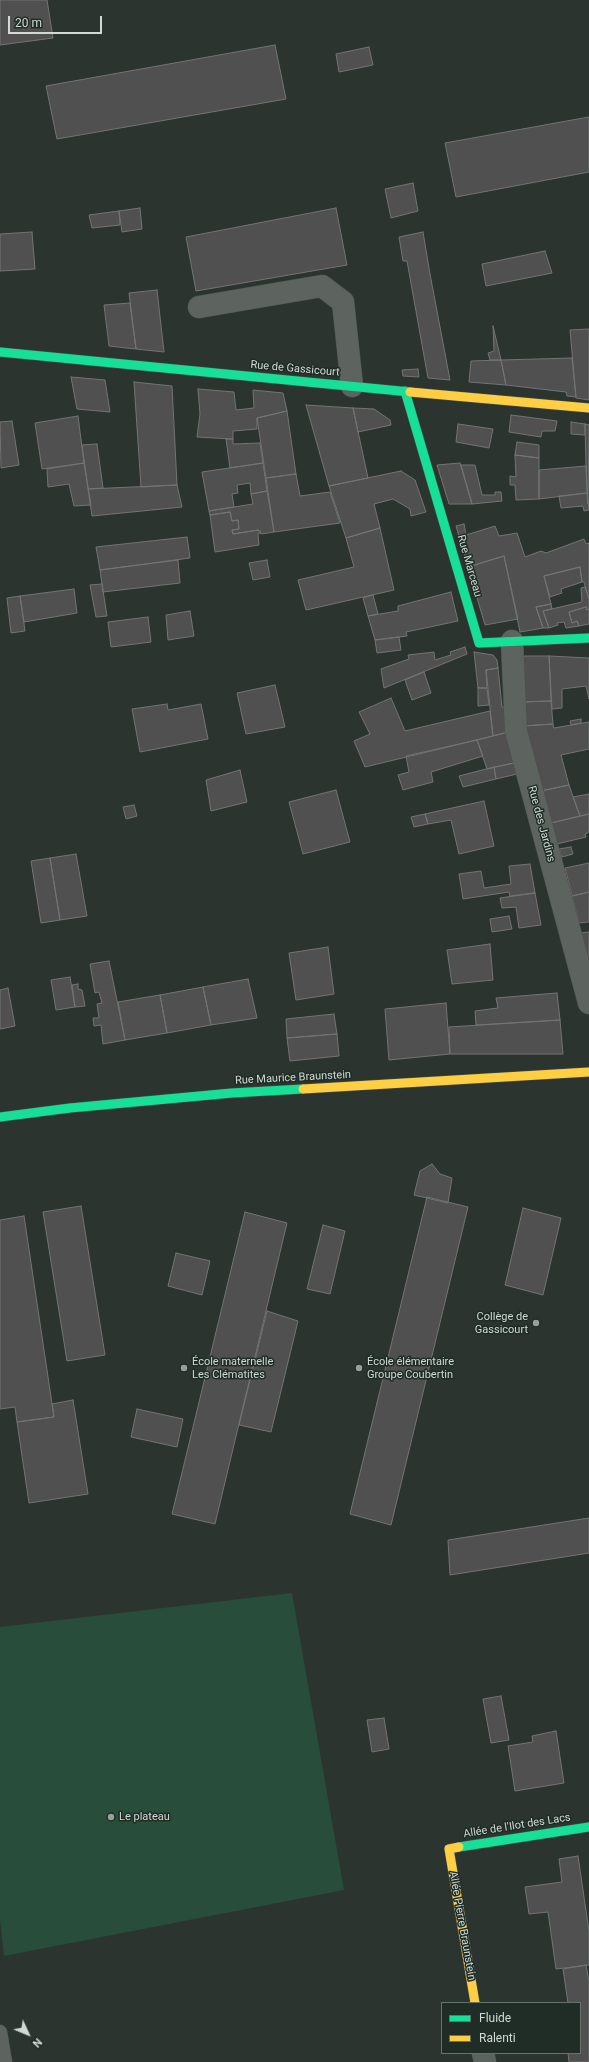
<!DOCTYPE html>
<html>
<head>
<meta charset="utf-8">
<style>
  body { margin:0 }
  #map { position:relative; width:589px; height:2062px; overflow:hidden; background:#2c3430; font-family:Roboto,sans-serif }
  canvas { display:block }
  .legend { position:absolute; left:441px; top:2002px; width:140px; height:52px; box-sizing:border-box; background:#1f2d26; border:1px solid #66726c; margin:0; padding:5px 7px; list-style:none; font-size:12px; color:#d0d9d4 }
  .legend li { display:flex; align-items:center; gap:8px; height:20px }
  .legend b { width:20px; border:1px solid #66726c }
  .north { position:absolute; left:8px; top:2014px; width:40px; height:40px; -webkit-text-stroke:3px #1f2d26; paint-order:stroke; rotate:134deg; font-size:11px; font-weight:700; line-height:16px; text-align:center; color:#d0d9d4 }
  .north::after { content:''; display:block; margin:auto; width:14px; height:18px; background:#d0d9d4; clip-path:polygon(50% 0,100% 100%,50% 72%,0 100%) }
  .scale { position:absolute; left:8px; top:16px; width:94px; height:18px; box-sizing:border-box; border:2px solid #d0d9d4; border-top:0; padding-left:5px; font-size:12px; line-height:14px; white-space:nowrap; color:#d0d9d4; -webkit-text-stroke:3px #1f2d26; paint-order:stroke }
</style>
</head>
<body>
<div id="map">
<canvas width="589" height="2062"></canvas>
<ul class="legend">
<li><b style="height:5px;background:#16e098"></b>Fluide</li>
<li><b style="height:5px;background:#ffcf43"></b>Ralenti</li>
</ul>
<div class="north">N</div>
<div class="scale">20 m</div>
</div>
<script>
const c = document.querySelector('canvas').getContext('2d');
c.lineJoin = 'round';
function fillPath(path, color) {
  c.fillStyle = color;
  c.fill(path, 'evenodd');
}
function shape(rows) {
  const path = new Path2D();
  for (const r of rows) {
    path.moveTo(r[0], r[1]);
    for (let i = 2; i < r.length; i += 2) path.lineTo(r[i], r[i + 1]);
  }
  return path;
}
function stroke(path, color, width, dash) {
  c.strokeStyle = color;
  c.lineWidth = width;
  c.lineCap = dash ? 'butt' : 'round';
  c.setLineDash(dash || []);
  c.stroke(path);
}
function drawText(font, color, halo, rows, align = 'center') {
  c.font = font + ' Roboto,sans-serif';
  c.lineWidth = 3;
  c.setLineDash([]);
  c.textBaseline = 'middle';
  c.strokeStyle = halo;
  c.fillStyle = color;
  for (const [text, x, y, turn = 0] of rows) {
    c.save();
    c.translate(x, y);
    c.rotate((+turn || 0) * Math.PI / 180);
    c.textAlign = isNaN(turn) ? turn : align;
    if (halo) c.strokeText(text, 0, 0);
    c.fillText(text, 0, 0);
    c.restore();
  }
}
const green = shape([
  [292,1593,344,1890,4,1956,0,1920,0,1627]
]);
const building = shape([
  [0,0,47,0,53,38,0,45,0,0],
  [275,45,286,99,57,139,46,86,275,45],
  [369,47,373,65,339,72,336,54,369,47],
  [589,117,589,172,456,197,445,143,589,117],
  [413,183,418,211,391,218,385,189,413,183],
  [140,208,142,229,122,232,119,211,140,208],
  [336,208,347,265,196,291,186,237,336,208],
  [119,211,120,225,92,228,89,215,119,211],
  [32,232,35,269,0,271,0,234,32,232],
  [423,232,430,274,450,380,428,378,407,261,403,261,399,237,423,232],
  [545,251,552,273,486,286,482,264,545,251],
  [157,290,164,352,136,349,129,293,157,290],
  [130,303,136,349,109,346,104,305,130,303],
  [493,326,501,360,490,360,488,353,494,351,493,326],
  [589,329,589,400,576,398,570,330,589,329],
  [572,358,576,397,567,396,566,392,506,385,501,360,572,358],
  [501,360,506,385,469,382,471,361,501,360],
  [418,369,419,377,403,376,402,370,418,369],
  [71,377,105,380,110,412,77,409,71,377],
  [134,382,172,386,177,485,141,487,134,382],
  [198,389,234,392,236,410,254,408,253,390,283,393,287,411,257,418,257,429,233,431,233,439,197,437,200,414,198,389],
  [306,405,353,408,368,478,329,486,306,405],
  [353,408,374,409,390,420,391,425,358,432,353,408],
  [287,411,296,474,266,478,257,418,287,411],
  [511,415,557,421,555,431,542,431,541,437,509,432,511,415],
  [78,416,84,463,42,469,35,423,78,416],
  [12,421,19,465,1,468,0,422,12,421],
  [571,422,585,424,585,435,571,434,571,422],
  [458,424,493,429,489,448,456,442,458,424],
  [585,424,589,425,588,504,586,466,585,424],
  [226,439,233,439,233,444,260,443,263,463,230,468,226,439],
  [517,442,539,445,539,458,515,455,517,442],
  [97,444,103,488,88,489,82,445,97,444],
  [515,455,539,458,539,499,516,500,515,485,510,485,510,476,516,477,515,455],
  [84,463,91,505,74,506,69,484,48,487,47,469,84,463],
  [263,463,267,491,251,494,250,483,237,485,238,493,232,494,234,507,209,511,202,472,263,463],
  [460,463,472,504,449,504,437,465,460,463],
  [461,465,475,465,482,495,495,495,495,492,501,492,502,501,472,504,461,465],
  [586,466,587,493,539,499,539,470,586,466],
  [401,471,415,480,426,512,411,516,410,509,393,499,374,504,380,528,346,538,329,486,401,471],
  [296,474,300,496,330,492,340,523,274,532,266,478,296,474],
  [177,485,182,507,92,516,88,489,177,485],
  [267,491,274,532,261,534,258,530,233,534,232,530,239,529,238,520,232,521,230,512,210,515,209,511,253,504,251,494,267,491],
  [587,493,589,510,584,511,583,506,561,508,559,496,587,493],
  [230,512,232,521,238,520,239,529,232,530,233,534,258,530,261,532,258,534,259,545,215,552,210,515,230,512],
  [464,524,466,535,495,526,499,536,517,533,525,557,541,551,546,553,584,539,586,544,589,543,589,599,584,582,582,582,580,567,544,576,551,604,536,607,543,628,520,632,504,556,468,567,456,526,464,524],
  [380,528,394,590,306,610,298,580,354,567,346,538,380,528],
  [187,537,190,558,100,570,96,547,187,537],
  [504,556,518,619,485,625,468,567,504,556],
  [178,560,180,583,103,592,100,570,178,560],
  [267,560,270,577,253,580,249,563,267,560],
  [580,567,582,582,561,589,562,593,550,597,544,576,580,567],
  [102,584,107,616,96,617,90,585,102,584],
  [585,587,589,599,589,609,587,610,586,607,569,612,572,623,577,621,579,626,566,628,564,622,557,623,558,625,549,628,543,611,582,602,581,588,585,587],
  [74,589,77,613,24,622,20,596,74,589],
  [451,592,458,621,406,632,407,636,375,640,368,616,398,611,398,606,451,592],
  [373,595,378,614,368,616,363,598,373,595],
  [20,596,25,631,11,633,7,598,20,596],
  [551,604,552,609,543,611,549,628,543,628,536,607,551,604],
  [586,607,587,610,589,609,589,624,579,626,577,621,572,623,569,612,586,607],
  [190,611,194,636,168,640,166,615,190,611],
  [148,617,151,642,111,647,108,622,148,617],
  [399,637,401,650,377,653,375,640,399,637],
  [465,647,467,654,384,688,381,669,409,659,408,655,434,652,435,660,451,655,450,652,465,647],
  [474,652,493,655,497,660,498,668,486,670,487,688,478,688,474,652],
  [525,656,549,656,551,701,521,702,520,663,525,656],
  [549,656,589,658,589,699,586,686,562,689,562,708,552,709,549,656],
  [498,668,502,707,507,708,508,732,493,736,486,670,498,668],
  [424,672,431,693,412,700,405,680,424,672],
  [275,685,285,727,246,734,237,693,275,685],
  [478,688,487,688,489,705,478,706,478,688],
  [391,698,405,731,490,711,493,736,365,767,354,741,370,734,359,712,391,698],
  [551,701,553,724,523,726,521,702,551,701],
  [167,704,168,710,201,704,208,739,140,752,132,709,167,704],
  [581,719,581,723,571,725,570,721,581,719],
  [589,722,589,749,561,755,569,785,541,791,523,726,553,724,554,728,589,722],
  [508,732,514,763,487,769,477,740,508,732],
  [477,740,483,756,431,772,433,782,403,790,398,775,409,772,406,756,477,740],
  [514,763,517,774,496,779,494,767,514,763],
  [494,767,496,779,463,787,459,776,494,767],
  [240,770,247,802,211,811,206,780,240,770],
  [569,785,580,816,551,823,541,791,569,785],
  [336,790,350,842,303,854,289,802,336,790],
  [589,794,589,814,580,816,573,797,589,794],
  [484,801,494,846,459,854,451,820,428,824,425,814,484,801],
  [134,805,137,816,126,819,123,807,134,805],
  [425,814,428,824,414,827,411,817,425,814],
  [589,814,589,832,585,834,586,837,557,844,551,823,589,814],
  [571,847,573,854,562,857,559,849,571,847],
  [76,854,87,916,60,920,50,858,76,854],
  [50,858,60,920,41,923,31,861,50,858],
  [589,863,589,892,572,896,565,868,589,863],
  [530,864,535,893,510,896,509,892,463,899,459,874,481,871,484,888,511,884,509,866,530,864],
  [589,892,589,922,579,923,572,896,589,892],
  [535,893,541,925,519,928,516,907,502,908,500,898,535,893],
  [509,916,512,929,492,932,490,919,509,916],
  [589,932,589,958,588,959,581,933,589,932],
  [490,944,493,980,452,984,447,950,490,944],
  [328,947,334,994,296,1000,289,953,328,947],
  [109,961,125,1040,103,1044,101,1025,94,1026,93,1018,99,1018,97,1004,102,1003,99,992,95,993,90,964,109,961],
  [70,977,75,1007,56,1010,51,980,70,977],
  [248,979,257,1018,211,1025,203,987,248,979],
  [78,984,78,989,82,990,85,1006,75,1007,72,985,78,984],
  [203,987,211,1025,167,1033,160,995,203,987],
  [8,988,15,1026,0,1029,0,990,8,988],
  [557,993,560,1020,476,1025,475,1011,498,1008,496,998,557,993],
  [160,995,167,1033,125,1040,118,1002,160,995],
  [446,1003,450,1054,389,1060,385,1009,446,1003],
  [334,1014,337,1034,287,1038,286,1019,334,1014],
  [560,1020,563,1054,450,1054,449,1027,560,1020],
  [337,1034,339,1056,290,1061,287,1038,337,1034],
  [432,1164,440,1174,452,1178,448,1203,414,1195,420,1171,432,1164],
  [427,1197,468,1207,391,1525,350,1514,427,1197],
  [81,1206,105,1355,67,1361,43,1212,81,1206],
  [523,1208,561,1218,543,1295,505,1285,523,1208],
  [245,1212,287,1223,215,1524,172,1514,245,1212],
  [24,1216,54,1417,17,1422,15,1407,0,1409,0,1220,24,1216],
  [323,1225,345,1231,330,1294,307,1289,323,1225],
  [176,1253,210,1261,202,1295,168,1286,176,1253],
  [267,1311,298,1321,271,1432,239,1425,267,1311],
  [73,1400,88,1494,29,1503,17,1422,54,1417,52,1404,73,1400],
  [137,1409,183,1419,177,1447,131,1437,137,1409],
  [589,1518,589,1553,450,1575,448,1540,589,1518],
  [501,1696,509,1740,491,1743,483,1699,501,1696],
  [384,1718,389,1749,372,1752,367,1720,384,1718],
  [556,1731,564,1783,515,1791,508,1746,533,1742,532,1736,556,1731],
  [578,1856,589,1931,589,1965,556,1969,548,1912,529,1914,525,1887,562,1882,559,1859,578,1856],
  [586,1965,589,1982,589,2062,569,2062,568,2053,580,2053,580,2003,568,2003,563,1969,586,1965]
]);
const lane = shape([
  [0,2032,5,2062]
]);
const street = shape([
  [199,307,322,286,343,302,352,386],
  [512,641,516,731,589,1003],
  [483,2053,485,2062]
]);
const fast = shape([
  [0,352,410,392],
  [405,391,479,643,589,638],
  [0,1117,70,1108,232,1093,303,1089],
  [459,1847,589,1827]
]);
const slow = shape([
  [410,392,589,408],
  [303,1089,589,1072],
  [459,1847,449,1849,475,2003]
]);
const markers = [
  [536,1323,4,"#979f9b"],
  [184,1368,4,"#979f9b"],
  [359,1368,4,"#979f9b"],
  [111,1817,4,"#979f9b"]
];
const streetNames = [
  ["Rue de Gassicourt",295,369,5],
  ["Rue Marceau",469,566,74],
  ["Rue des Jardins",541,824,75],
  ["Rue Maurice Braunstein",293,1078,-3],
  ["Allée de l'Ilot des Lacs",517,1826,-9],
  ["Allée Pierre Braunstein",462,1926,80]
];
const poiNames = [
  ["Collège de",528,1317,"right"],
  ["Gassicourt",528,1330,"right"],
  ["École maternelle",192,1362],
  ["Les Clématites",192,1375],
  ["École élémentaire",367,1362],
  ["Groupe Coubertin",367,1375],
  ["Le plateau",119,1817]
];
fillPath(green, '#284d3b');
fillPath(building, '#4f504f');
stroke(building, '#737474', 1);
stroke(lane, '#4a514d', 15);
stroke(street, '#4a514d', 23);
stroke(fast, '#4a514d', 10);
stroke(slow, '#4a514d', 10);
stroke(lane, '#5d6460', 14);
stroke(street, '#5d6460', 22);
stroke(fast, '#16e098', 9);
stroke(slow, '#ffcf43', 9);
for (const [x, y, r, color] of markers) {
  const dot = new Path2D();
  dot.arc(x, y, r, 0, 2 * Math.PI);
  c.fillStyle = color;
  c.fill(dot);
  stroke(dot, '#1f2d26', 1.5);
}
drawText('11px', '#d0d9d4', '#1f2d26', streetNames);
drawText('11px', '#d0d9d4', '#1f2d26', poiNames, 'left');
</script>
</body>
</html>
